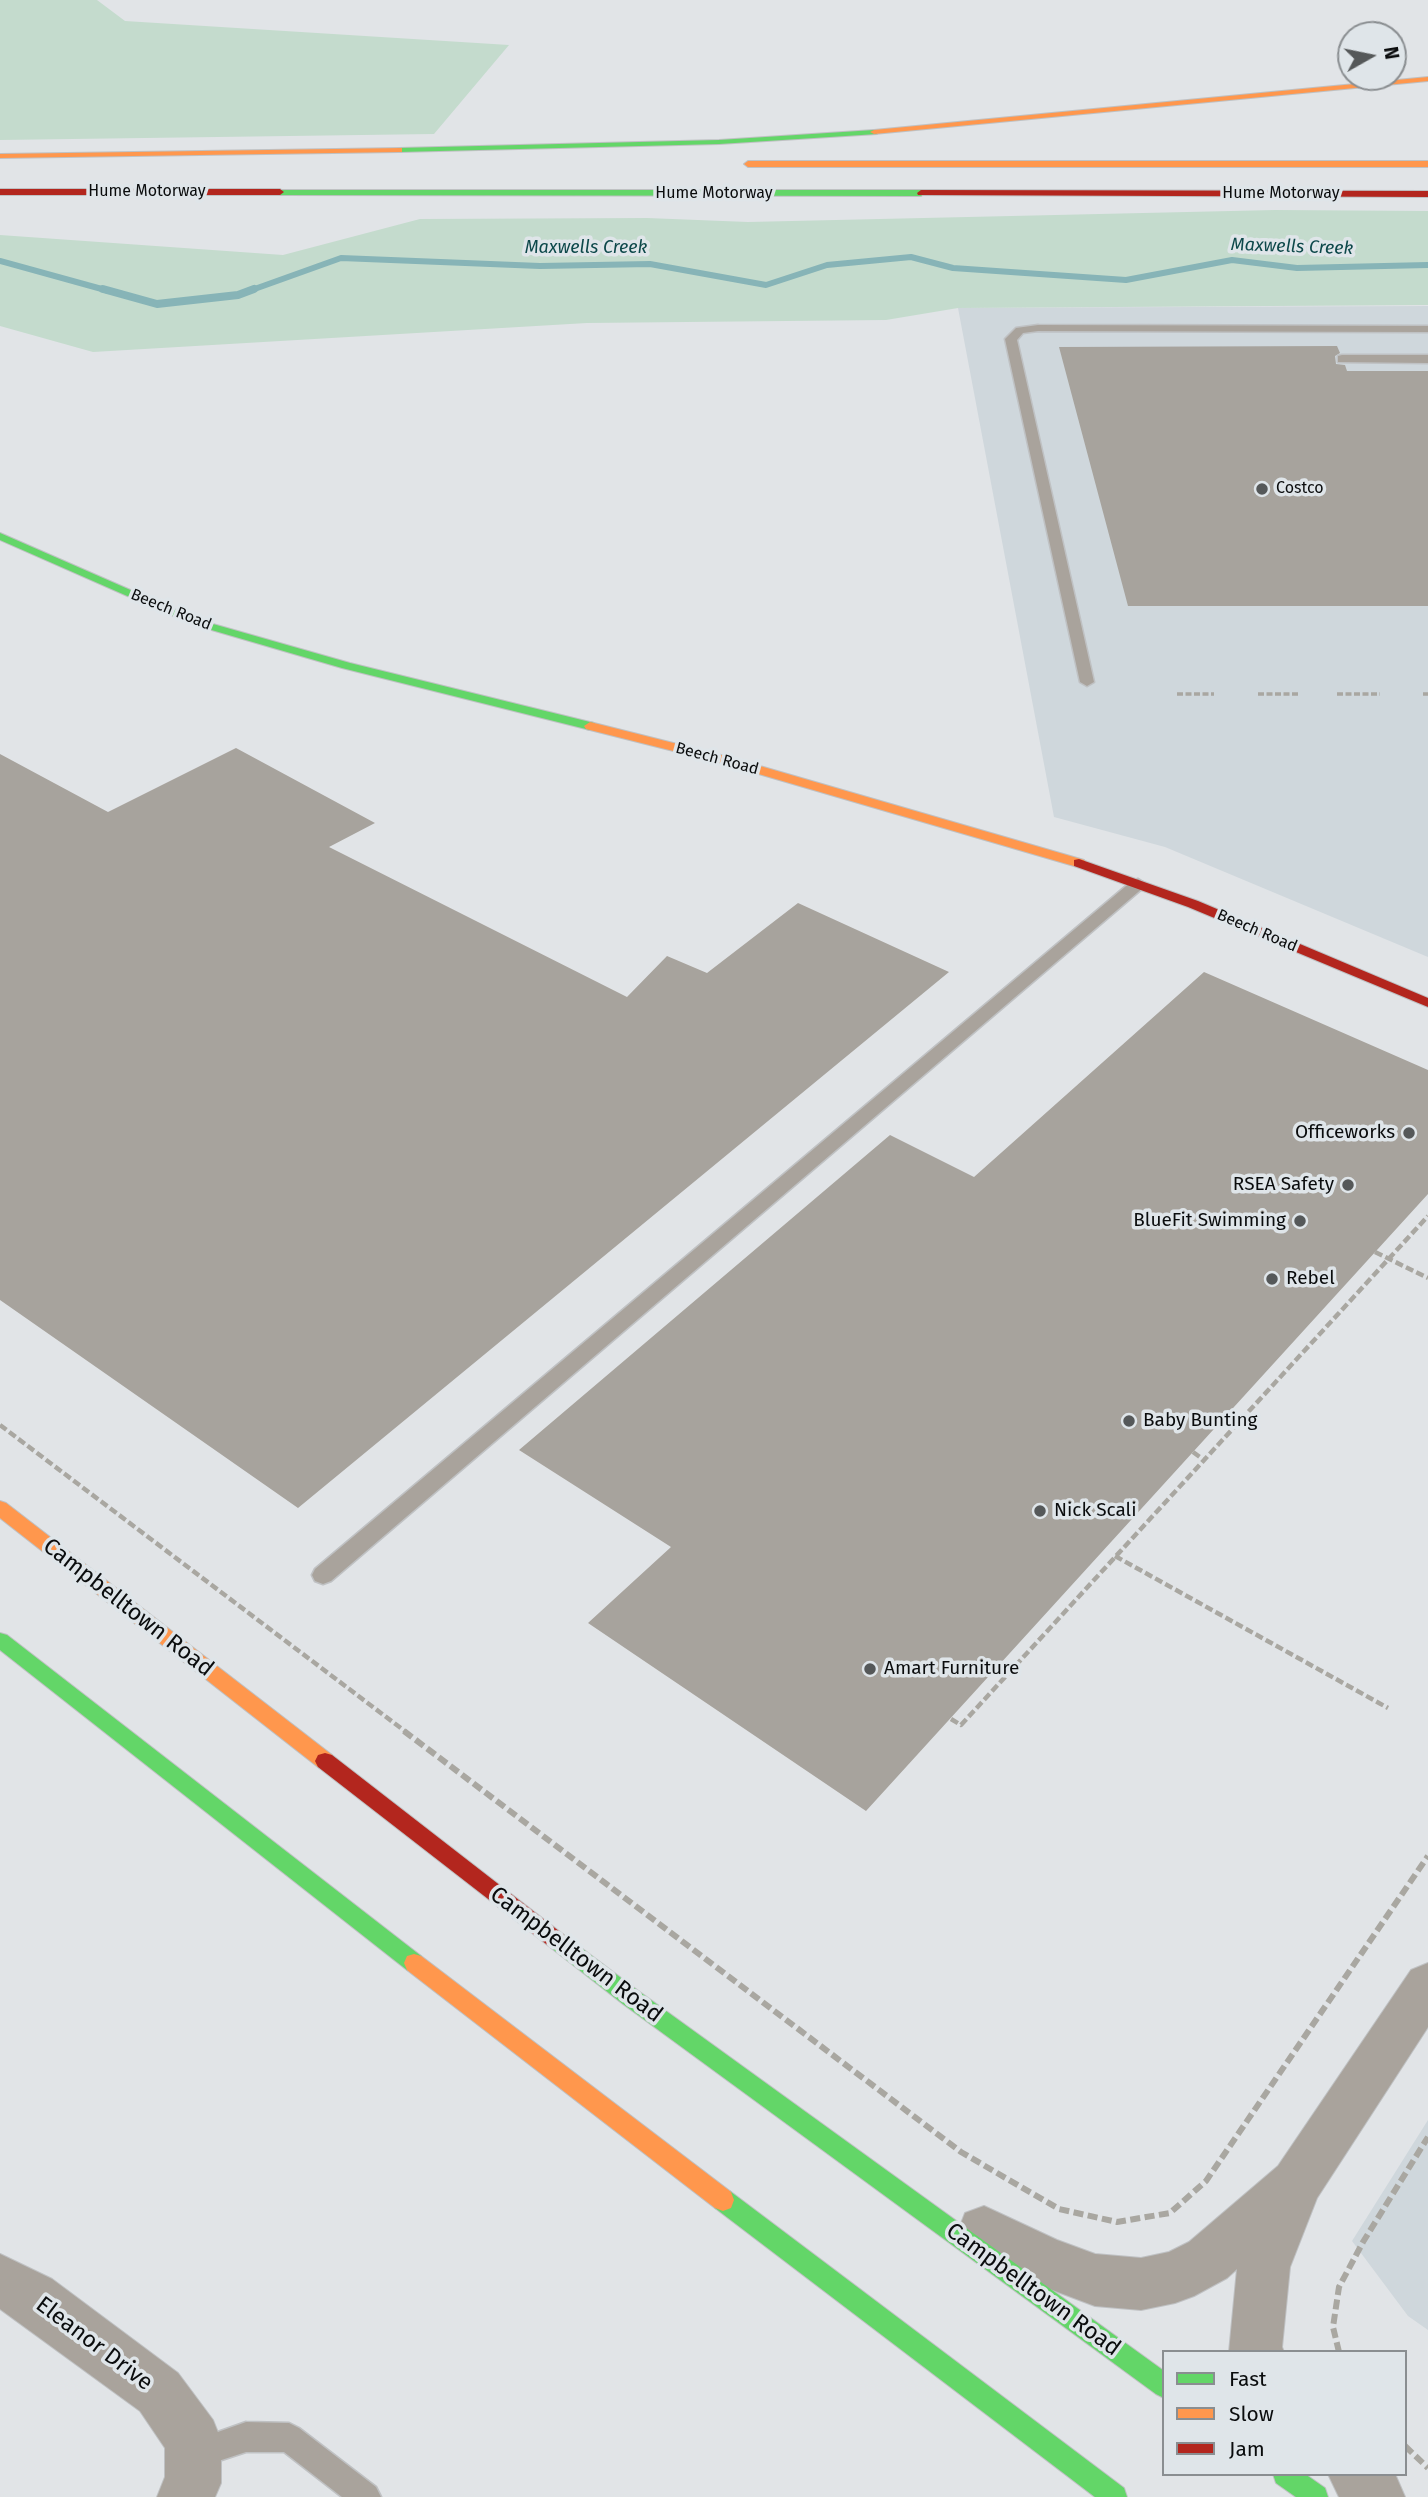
<!DOCTYPE html>
<html>
<head>
<meta charset="utf-8">
<style>
  body { margin:0 }
  #map { position:relative; width:1428px; height:2497px; overflow:hidden; background:#e1e4e7; font-family:"Fira Sans",sans-serif }
  canvas { display:block }
  .legend { position:absolute; left:1162px; top:2350px; width:245px; height:126px; box-sizing:border-box; background:#dfe5e9; border:2px solid #8a8e91; margin:0; padding:9px 12px; list-style:none; font-size:21px; color:#0a0c0d }
  .legend li { display:flex; align-items:center; gap:14px; height:35px }
  .legend b { width:35px; border:2px solid #8a8e91 }
  .north { position:absolute; left:1337px; top:21px; width:70px; height:70px; box-sizing:border-box; background:#dfe5e9; border:2px solid #8a8e91; border-radius:50%; rotate:81deg; font-size:19px; font-weight:700; line-height:28px; text-align:center; color:#0a0c0d }
  .north::after { content:''; display:block; margin:auto; width:24px; height:32px; background:#555859; clip-path:polygon(50% 0,100% 100%,50% 72%,0 100%) }
</style>
</head>
<body>
<div id="map">
<canvas width="1428" height="2497"></canvas>
<ul class="legend">
<li><b style="height:9px;background:#63d668"></b>Fast</li>
<li><b style="height:9px;background:#ff974d"></b>Slow</li>
<li><b style="height:9px;background:#b3261e"></b>Jam</li>
</ul>
<div class="north">N</div>
</div>
<script>
const c = document.querySelector('canvas').getContext('2d');
c.lineJoin = 'round';
function fillPath(path, color) {
  c.fillStyle = color;
  c.fill(path, 'evenodd');
}
function shape(rows) {
  const path = new Path2D();
  for (const r of rows) {
    path.moveTo(r[0], r[1]);
    for (let i = 2; i < r.length; i += 2) path.lineTo(r[i], r[i + 1]);
  }
  return path;
}
function stroke(path, color, width, dash) {
  c.strokeStyle = color;
  c.lineWidth = width;
  c.lineCap = dash ? 'butt' : 'round';
  c.setLineDash(dash || []);
  c.stroke(path);
}
function drawText(font, color, halo, rows, align = 'center') {
  c.font = font + ' "Fira Sans",sans-serif';
  c.lineWidth = 7;
  c.setLineDash([]);
  c.textBaseline = 'middle';
  c.strokeStyle = halo;
  c.fillStyle = color;
  for (const [text, x, y, turn = 0] of rows) {
    c.save();
    c.translate(x, y);
    c.rotate((+turn || 0) * Math.PI / 180);
    c.textAlign = isNaN(turn) ? turn : align;
    if (halo) c.strokeText(text, 0, 0);
    c.fillText(text, 0, 0);
    c.restore();
  }
}
const built = shape([
  [1428,306,1428,957,1165,847,1054,817,958,308],
  [1428,2120,1428,2330,1408,2316,1352,2241]
]);
const green = shape([
  [0,0,97,0,125,21,509,45,434,134,0,140],
  [1275,210,1428,211,1428,305,958,308,886,320,587,323,93,352,0,326,0,235,283,255,420,219,647,218,748,222]
]);
const streamFar1 = shape([
  [0,261,109,291],
  [249,291,341,258,540,266,650,264,766,285,827,265,911,257,953,268,1126,280,1232,260,1297,268,1428,265]
]);
const stream = shape([
  [103,289,157,304,238,295,254,289]
]);
const building = shape([
  [1337,346,1340,353,1335,356,1336,364,1345,365,1347,371,1428,371,1428,606,1128,606,1059,347],
  [236,748,375,823,329,847,627,997,667,956,707,973,798,903,949,972,298,1508,0,1300,0,754,108,812],
  [1204,972,1428,1070,1428,1194,866,1811,588,1623,671,1547,519,1450,890,1135,974,1177]
]);
const pathFar2 = shape([
  [1177,694,1214,694],
  [1258,694,1300,694],
  [1337,694,1380,694],
  [1423,694,1428,694]
]);
const pathFar1 = shape([
  [1375,1252,1428,1278],
  [0,1425,406,1732],
  [1193,1452,1204,1460],
  [1115,1556,1388,1708],
  [951,1719,961,1725,1428,1216]
]);
const path = shape([
  [404,1731,961,2152,1059,2209,1117,2222,1170,2213,1206,2181,1428,1856],
  [1339,2352,1333,2327,1339,2287,1363,2242,1428,2137],
  [1405,2446,1428,2468]
]);
const lane = shape([
  [1038,325,1428,326,1428,332,1038,331,1023,333,1017,340,1094,682,1087,686,1080,682,1005,339,1016,328,1038,325],
  [1342,355,1428,355,1428,363,1338,362,1338,356,1342,355],
  [1138,879,1146,884,1144,887,331,1581,323,1584,315,1581,312,1575,315,1569,1132,881,1138,879],
  [246,2422,289,2423,299,2428,376,2487,381,2497,342,2497,284,2452,246,2452,197,2468,187,2463,182,2453,187,2443,246,2422]
]);
const street = shape([
  [1428,1963,1428,2027,1317,2198,1290,2267,1282,2347,1284,2352,1229,2352,1237,2269,1227,2278,1194,2296,1175,2303,1141,2310,1095,2306,1026,2280,965,2249,958,2231,965,2213,984,2206,1057,2240,1095,2254,1141,2258,1169,2252,1189,2242,1278,2166,1411,1970,1428,1963],
  [0,2254,52,2279,178,2373,213,2420,221,2440,221,2483,215,2497,157,2497,165,2477,165,2448,140,2411,0,2309,0,2254],
  [1328,2474,1395,2474,1405,2497,1339,2497,1328,2474]
]);
const fast = shape([
  [874,130,877,134,719,144,399,152,395,150,399,148,719,140,874,130],
  [277,190,921,190,925,193,921,196,280,195,277,194,277,190],
  [0,533,199,620,350,663,594,723,596,726,590,730,342,668,191,624,0,540,0,533],
  [0,1633,7,1635,421,1956,424,1963,421,1970,414,1972,407,1970,0,1650,0,1633],
  [557,1932,564,1935,637,1990,1164,2371,1164,2398,1156,2394,623,2004,550,1947,547,1941,550,1935,557,1932],
  [723,2189,731,2192,1124,2488,1127,2497,1095,2497,715,2208,712,2200,715,2192,723,2189],
  [1273,2474,1305,2474,1325,2488,1328,2497,1296,2497,1276,2483,1273,2474]
]);
const slow = shape([
  [1428,77,1428,81,874,134,870,132,874,130,1428,77],
  [402,148,402,152,399,152,0,158,0,154,402,148],
  [1428,161,1428,167,748,167,744,164,748,161,1428,161],
  [590,722,729,757,1084,860,1086,863,1084,866,1074,866,721,763,586,729,584,726,590,722],
  [0,1501,6,1503,332,1755,335,1761,332,1767,325,1769,318,1767,0,1518,0,1501],
  [414,1954,421,1956,731,2192,734,2200,731,2208,723,2211,715,2208,407,1970,404,1963,407,1956,414,1954]
]);
const jam = shape([
  [0,189,280,189,284,192,280,195,0,195,0,189],
  [921,190,1428,191,1428,197,918,195,917,193,921,190],
  [1079,859,1198,901,1428,998,1428,1007,1188,907,1074,866,1074,860,1079,859],
  [325,1753,332,1755,564,1935,567,1941,564,1947,557,1950,550,1947,318,1767,315,1761,318,1755,325,1753]
]);
const markers = [
  [1262,489,7,"#555859"],
  [1409,1133,7,"#555859"],
  [1348,1185,7,"#555859"],
  [1300,1221,7,"#555859"],
  [1272,1279,7,"#555859"],
  [1129,1421,7,"#555859"],
  [1040,1511,7,"#555859"],
  [870,1669,7,"#555859"]
];
const farStreetnames = [
  ["Hume Motorway",147,192],
  ["Hume Motorway",714,194],
  ["Hume Motorway",1281,194],
  ["Beech Road",171,610,22],
  ["Beech Road",717,759,15],
  ["Beech Road",1257,931,23]
];
const farPoinames = [
  ["Costco",1276,489]
];
const farWaternames = [
  ["Maxwells Creek",1292,247,2],
  ["Maxwells Creek",586,248]
];
const poiNames = [
  ["Officeworks",1395,1133,"right"],
  ["RSEA Safety",1334,1185,"right"],
  ["BlueFit Swimming",1286,1221,"right"],
  ["Rebel",1286,1279],
  ["Baby Bunting",1143,1421],
  ["Nick Scali",1054,1511],
  ["Amart Furniture",884,1669]
];
const nearStreetnames = [
  ["Campbelltown Road",128,1608,38],
  ["Campbelltown Road",576,1955,37],
  ["Campbelltown Road",1033,2290,36],
  ["Eleanor Drive",94,2344,37]
];
fillPath(built, '#cfd7dc');
fillPath(green, '#c4dbcd');
stroke(streamFar1, '#87b4b7', 6);
stroke(stream, '#87b4b7', 8);
fillPath(building, '#a7a39d');
stroke(lane, '#bfc1c3', 3);
stroke(street, '#bfc1c3', 2);
stroke(fast, '#bfc1c3', 2);
stroke(slow, '#bfc1c3', 2);
stroke(jam, '#bfc1c3', 2);
stroke(pathFar2, '#a9a7a1', 3.5, [6, 2.5]);
stroke(pathFar1, '#a9a7a1', 4.5, [8, 3.5]);
stroke(path, '#a9a7a1', 6, [10, 4.5]);
fillPath(lane, '#a9a39c');
fillPath(street, '#a9a39c');
fillPath(fast, '#63d668');
fillPath(slow, '#ff974d');
fillPath(jam, '#b3261e');
for (const [x, y, r, color] of markers) {
  const dot = new Path2D();
  dot.arc(x, y, r, 0, 2 * Math.PI);
  c.fillStyle = color;
  c.fill(dot);
  stroke(dot, '#dfe5e9', 2.5);
}
drawText('16px', '#0a0c0d', '#dfe5e9', farStreetnames);
drawText('16px', '#0a0c0d', '#dfe5e9', farPoinames, 'left');
drawText('italic 18px', '#0d484a', '#dfe5e9', farWaternames);
drawText('19px', '#0a0c0d', '#dfe5e9', poiNames, 'left');
drawText('23px', '#0a0c0d', '#dfe5e9', nearStreetnames);
</script>
</body>
</html>
